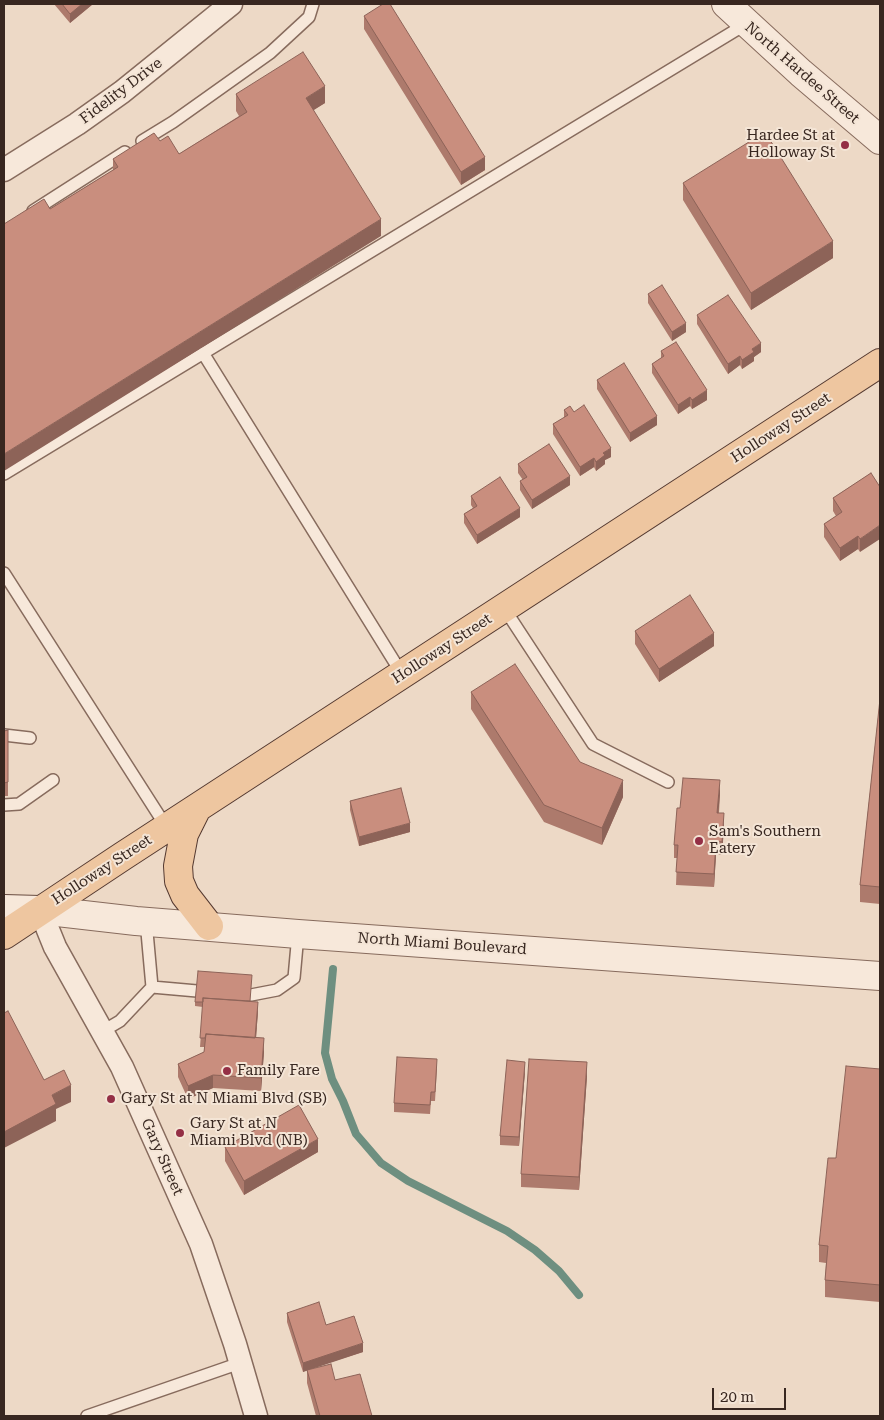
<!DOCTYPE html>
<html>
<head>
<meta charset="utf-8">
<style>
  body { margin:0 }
  #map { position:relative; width:884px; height:1420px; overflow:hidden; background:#edd9c6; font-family:"Roboto Serif",serif }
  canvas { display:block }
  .frame { position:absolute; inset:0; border:5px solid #382720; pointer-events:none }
  .scale { position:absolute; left:712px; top:1388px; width:74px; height:22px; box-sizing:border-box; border:2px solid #382720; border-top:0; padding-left:6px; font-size:15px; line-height:18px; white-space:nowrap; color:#382720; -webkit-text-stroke:4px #f4e5d6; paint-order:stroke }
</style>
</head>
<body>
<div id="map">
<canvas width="884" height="1420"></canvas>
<div class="frame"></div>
<div class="scale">20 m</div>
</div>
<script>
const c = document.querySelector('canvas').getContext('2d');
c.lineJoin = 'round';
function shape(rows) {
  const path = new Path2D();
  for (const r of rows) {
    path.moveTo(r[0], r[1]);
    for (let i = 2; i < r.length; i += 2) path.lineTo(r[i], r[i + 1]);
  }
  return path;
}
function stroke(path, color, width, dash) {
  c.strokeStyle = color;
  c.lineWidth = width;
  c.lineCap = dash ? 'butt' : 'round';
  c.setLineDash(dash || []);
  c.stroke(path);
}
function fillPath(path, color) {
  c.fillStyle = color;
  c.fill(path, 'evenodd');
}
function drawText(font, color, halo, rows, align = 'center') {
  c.font = font + ' "Roboto Serif",serif';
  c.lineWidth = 4;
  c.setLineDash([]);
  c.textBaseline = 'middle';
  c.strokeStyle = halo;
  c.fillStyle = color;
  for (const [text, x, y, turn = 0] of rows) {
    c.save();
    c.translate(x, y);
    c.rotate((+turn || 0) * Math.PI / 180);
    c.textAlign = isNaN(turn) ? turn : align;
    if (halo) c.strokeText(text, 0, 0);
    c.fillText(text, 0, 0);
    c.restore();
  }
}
const stream = shape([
  [333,969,325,1053,332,1079,343,1101,356,1134,381,1163,408,1181,507,1231,535,1250,559,1271,579,1295]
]);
const service = shape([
  [142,141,173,122,270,53,309,17,313,4],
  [33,211,125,152],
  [203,353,402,674],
  [4,474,746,24],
  [4,573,167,828],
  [504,608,593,744,668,782],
  [4,735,30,738],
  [4,805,19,804,53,780],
  [152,987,197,991],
  [251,995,277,990,294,978,298,934],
  [103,1031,120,1021,152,987,146,921],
  [87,1416,240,1363]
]);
const minor = shape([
  [4,170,77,124,122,92,231,4],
  [40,910,55,947,122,1067,201,1244,235,1344,256,1416]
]);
const tertiary = shape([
  [726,4,801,73,880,140],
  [40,910,136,921,298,934,880,976]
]);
const secondary = shape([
  [4,909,40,910]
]);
const primary = shape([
  [197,808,184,834,178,866,179,881,185,895,209,926],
  [4,935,123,856,880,363]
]);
const wall = shape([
  [54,4,93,4,70,23],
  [364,16,485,170,461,185,364,29],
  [236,94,325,103,313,110,381,236,50,209,113,170,113,159,160,141,179,154,239,116,236,111],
  [683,183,833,258,751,310,683,200],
  [648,294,686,332,672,341,648,303],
  [697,315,761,352,754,357,754,361,742,369,740,365,728,374,697,324],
  [661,351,707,400,692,409,690,406,678,414,652,373,652,364,661,358],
  [597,380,657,425,630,442,597,389],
  [564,410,574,412,611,457,605,460,605,464,596,471,594,467,580,476,553,434,553,424,564,418],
  [518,464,570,485,532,509,520,490,520,481,523,480,518,473],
  [871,473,860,552,858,549,840,561,824,537,824,524,836,516,833,511,833,498],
  [471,496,520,517,477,544,464,523,464,514,473,508,471,505],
  [635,631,714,646,659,682,635,644],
  [471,692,623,797,602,845,544,822,471,709],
  [880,699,880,904,860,902,860,885],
  [8,730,8,796,4,796,4,731],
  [720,794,719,813,724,827,722,855,716,855,714,887,676,885,677,858,674,858,674,845,680,808],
  [350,801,410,832,359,846,350,810],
  [250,1001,258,1011,256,1038,264,1052,261,1091,213,1088,188,1099,178,1077,178,1064,204,1052,204,1047,200,1047,203,1007,195,1006,195,1002],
  [437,1068,435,1101,431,1101,430,1114,394,1112,394,1103],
  [880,1069,880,1302,825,1297,825,1280,826,1263,819,1262,819,1245,836,1158],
  [525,1071,519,1146,500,1145,500,1136],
  [587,1076,579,1190,521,1187,521,1174],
  [225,1147,318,1152,244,1195,225,1161],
  [287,1313,326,1325,363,1352,309,1369,335,1380,372,1416,316,1416,307,1383,307,1370,303,1372,287,1322]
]);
const shadedWall = shape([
  [82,4,93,4,70,23,70,14],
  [325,86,325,103,306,115,306,98],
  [485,157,485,170,461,185,461,172],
  [381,219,381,236,4,471,4,454],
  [833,241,833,258,751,310,751,293],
  [686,323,686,332,672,341,672,332],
  [761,343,761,352,754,357,754,361,742,369,742,360,752,349],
  [740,356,740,365,728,374,728,364],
  [707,390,707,400,692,409,692,400],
  [690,397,690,406,678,414,678,405],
  [657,416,657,425,630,442,630,433],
  [611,448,611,457,605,460,605,464,596,471,596,462,603,453],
  [594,458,594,467,580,476,580,467],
  [570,476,570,485,532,509,532,500],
  [520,508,520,517,477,544,477,535],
  [880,525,880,539,860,552,860,539],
  [858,536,858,549,840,561,840,548],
  [714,633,714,646,659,682,659,669],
  [623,780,623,797,602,845,602,828],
  [720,780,720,794,717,826,717,813],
  [724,813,724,827,722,855,722,842],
  [410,823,410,832,359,846,359,837],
  [716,841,716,855,714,887,714,874],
  [258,1002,258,1011,255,1051,255,1042],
  [264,1038,264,1052,261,1091,261,1078],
  [525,1062,525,1071,519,1146,519,1137],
  [587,1062,587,1076,579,1190,579,1177],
  [213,1075,213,1088,188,1099,188,1086],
  [71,1085,71,1102,56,1109,56,1121,4,1148,4,1132,52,1095],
  [318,1139,318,1152,244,1195,244,1181],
  [363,1343,363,1352,303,1372,303,1363]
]);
const building = shape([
  [62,4,82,4,70,14,62,4],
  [383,4,390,4,485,157,461,172,364,16,383,4],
  [303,52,325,86,306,98,381,219,4,454,4,224,44,199,50,209,118,167,113,159,154,133,160,141,168,136,179,154,247,112,236,94,303,52],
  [765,132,833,241,751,293,683,183,765,132],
  [662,285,686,323,672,332,648,294,662,285],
  [728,295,761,343,752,349,754,352,742,360,740,356,728,364,697,315,728,295],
  [676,342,707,390,692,400,690,397,678,405,652,364,664,356,661,351,676,342],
  [624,363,657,416,630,433,597,380,624,363],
  [584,405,611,448,603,453,605,455,596,462,594,458,580,467,553,424,568,415,564,410,570,406,574,412,584,405],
  [549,444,570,476,532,500,520,481,527,477,518,464,549,444],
  [871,473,880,487,880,525,860,539,858,536,840,548,824,524,842,512,833,498,871,473],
  [500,477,520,508,477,535,464,514,477,506,471,496,500,477],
  [690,595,714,633,659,669,635,631,690,595],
  [515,664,580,762,623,780,602,828,544,805,471,692,515,664],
  [880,699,880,887,860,885,880,699],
  [8,730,8,782,4,783,4,731,8,730],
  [683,778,720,780,717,813,724,813,722,842,716,841,714,874,676,872,678,845,674,845,677,808,680,808,683,778],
  [401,788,410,823,359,837,350,801,401,788],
  [198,971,252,975,250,1001,203,998,203,1002,195,1002,198,971],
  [203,998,258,1002,255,1038,206,1034,205,1038,200,1038,203,998],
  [8,1011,44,1080,64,1070,71,1085,52,1095,56,1104,4,1132,4,1013,8,1011],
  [206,1034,264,1038,261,1078,213,1075,188,1086,178,1064,204,1052,206,1034],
  [397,1057,437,1059,435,1092,431,1092,430,1105,394,1103,397,1057],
  [529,1059,587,1062,579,1177,521,1174,529,1059],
  [507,1060,525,1062,519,1137,500,1136,507,1060],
  [846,1066,880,1069,880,1285,825,1280,828,1246,819,1245,828,1158,836,1158,846,1066],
  [299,1105,318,1139,244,1181,225,1147,299,1105],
  [319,1302,326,1325,354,1316,363,1343,303,1363,287,1313,319,1302],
  [331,1364,335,1380,360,1374,372,1416,320,1416,307,1370,331,1364]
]);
const markers = [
  [845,145,5,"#942f45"],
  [699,841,5,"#942f45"],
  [227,1071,5,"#942f45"],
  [111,1099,5,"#942f45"],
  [180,1133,5,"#942f45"]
];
const streetNames = [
  ["North Hardee Street",802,73,41],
  ["Fidelity Drive",121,91,-37],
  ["Holloway Street",781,428,-33],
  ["Holloway Street",442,649,-33],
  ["Holloway Street",102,870,-33],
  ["North Miami Boulevard",442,944,4],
  ["Gary Street",162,1157,66]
];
const poiNames = [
  ["Hardee St at",835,136,"right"],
  ["Holloway St",835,153,"right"],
  ["Sam's Southern",709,832],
  ["Eatery",709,849],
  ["Family Fare",237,1071],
  ["Gary St at N Miami Blvd (SB)",121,1099],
  ["Gary St at N",190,1124],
  ["Miami Blvd (NB)",190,1141]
];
stroke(stream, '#6e8f80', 8);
stroke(service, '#876b5d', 14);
stroke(minor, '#876b5d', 25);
stroke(tertiary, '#876b5d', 30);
stroke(secondary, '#694c40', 30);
stroke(primary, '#553a31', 30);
stroke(service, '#f7e8da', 11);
stroke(minor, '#f7e8da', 22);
stroke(tertiary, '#f7e8da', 28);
stroke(secondary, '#f7e8da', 28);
stroke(primary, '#eec6a0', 28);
fillPath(wall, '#ad7a6c');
fillPath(shadedWall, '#8d6358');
fillPath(building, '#c98e7e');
stroke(building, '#8d6358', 1);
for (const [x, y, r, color] of markers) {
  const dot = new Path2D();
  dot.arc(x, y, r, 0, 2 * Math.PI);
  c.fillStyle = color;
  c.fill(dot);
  stroke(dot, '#f4e5d6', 2);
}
drawText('15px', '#382720', '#f4e5d6', streetNames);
drawText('15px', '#382720', '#f4e5d6', poiNames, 'left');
</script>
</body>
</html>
